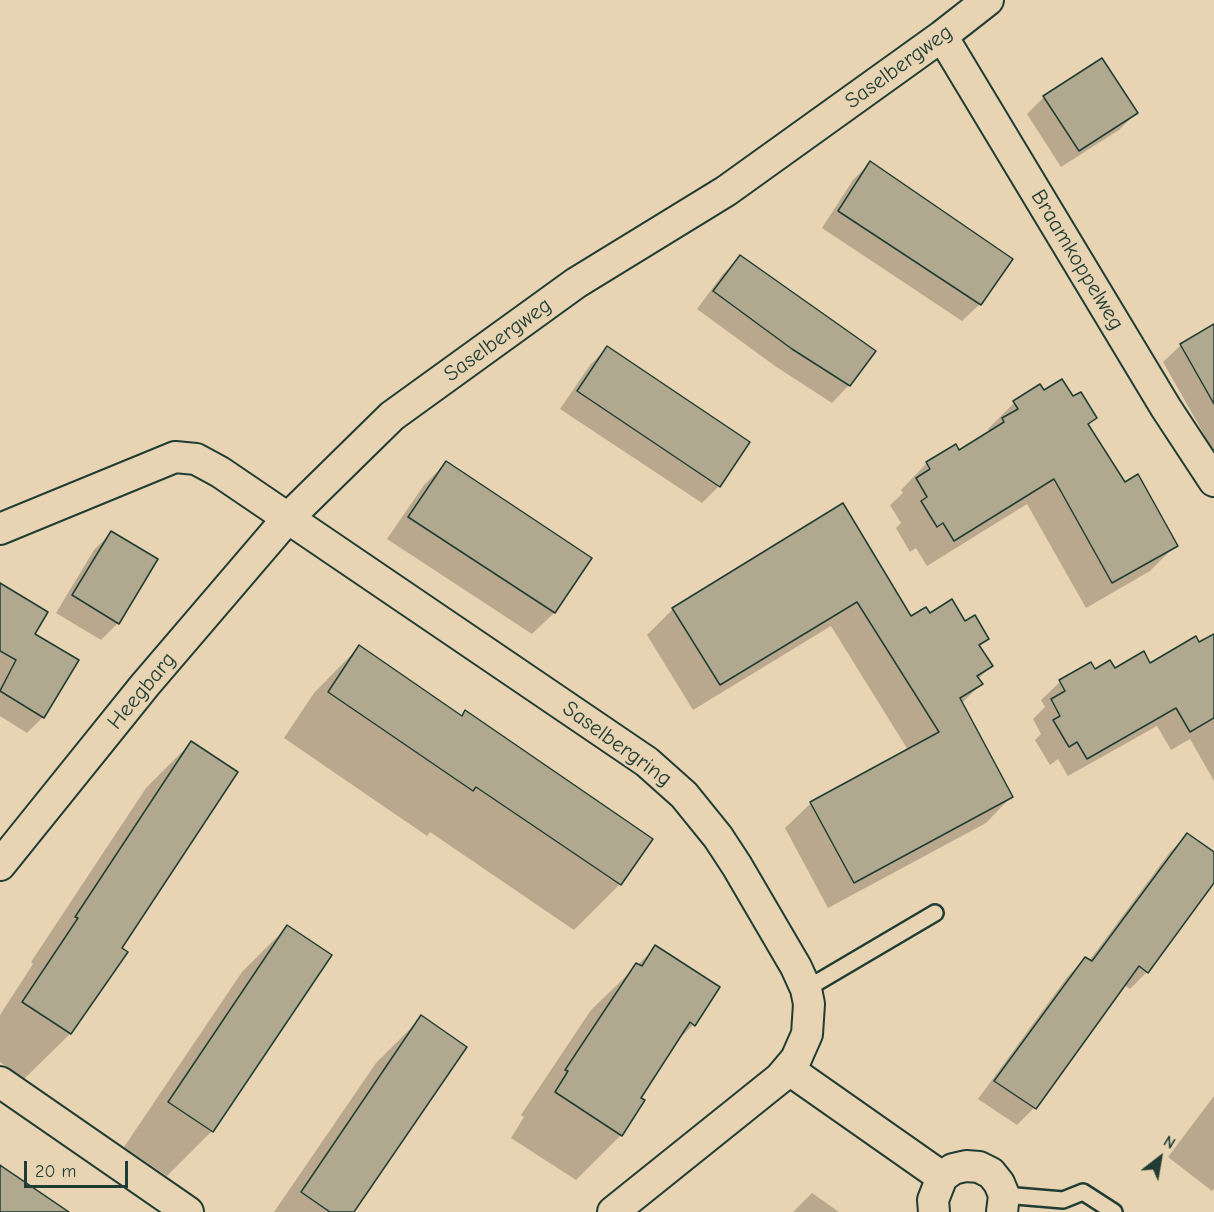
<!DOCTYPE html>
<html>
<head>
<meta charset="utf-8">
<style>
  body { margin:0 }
  #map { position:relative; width:1214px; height:1212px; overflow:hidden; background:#e8d3b2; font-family:"Comic Neue",sans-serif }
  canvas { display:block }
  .north { position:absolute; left:1130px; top:1128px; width:60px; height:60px; -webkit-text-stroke:4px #e8d3b2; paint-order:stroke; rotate:31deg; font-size:16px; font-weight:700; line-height:24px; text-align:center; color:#1f3d34 }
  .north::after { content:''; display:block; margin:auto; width:21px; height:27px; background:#1f3d34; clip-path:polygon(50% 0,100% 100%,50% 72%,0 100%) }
  .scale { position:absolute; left:24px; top:1161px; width:104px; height:27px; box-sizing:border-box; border:3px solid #1f3d34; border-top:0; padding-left:8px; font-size:18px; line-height:21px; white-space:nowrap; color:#1f3d34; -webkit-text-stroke:4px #e8d3b2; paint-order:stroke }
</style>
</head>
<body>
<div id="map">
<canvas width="1214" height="1212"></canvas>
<div class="north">N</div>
<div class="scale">20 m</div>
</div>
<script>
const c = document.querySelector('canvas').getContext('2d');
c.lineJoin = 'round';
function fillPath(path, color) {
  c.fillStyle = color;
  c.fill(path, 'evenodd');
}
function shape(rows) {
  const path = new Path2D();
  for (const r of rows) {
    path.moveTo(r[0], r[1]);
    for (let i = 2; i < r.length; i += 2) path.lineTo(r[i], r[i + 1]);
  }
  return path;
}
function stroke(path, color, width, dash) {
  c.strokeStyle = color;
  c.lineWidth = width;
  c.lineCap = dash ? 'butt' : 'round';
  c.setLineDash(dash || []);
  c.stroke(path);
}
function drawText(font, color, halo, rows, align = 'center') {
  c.font = font + ' "Comic Neue",sans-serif';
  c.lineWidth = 4.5;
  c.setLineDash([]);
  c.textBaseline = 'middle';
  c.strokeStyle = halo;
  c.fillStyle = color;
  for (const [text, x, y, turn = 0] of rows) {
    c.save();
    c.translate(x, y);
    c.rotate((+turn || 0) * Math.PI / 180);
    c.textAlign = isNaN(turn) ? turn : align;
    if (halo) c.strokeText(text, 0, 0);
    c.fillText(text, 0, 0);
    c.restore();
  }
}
const shadow = shape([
  [1044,97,1136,113,1119,130,1061,167,1027,114],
  [870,163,980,304,962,321,822,228,853,180],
  [740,257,849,385,832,403,775,366,697,309,723,274],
  [1214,326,1214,452,1163,362,1181,345],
  [607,348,719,486,702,503,560,409,590,365],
  [1040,386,1043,393,1072,398,1095,418,1088,426,1125,484,1176,545,1150,571,1086,608,1027,504,927,566,916,548,910,552,896,528,901,523,890,505,903,493,901,490,927,463,959,452,990,432,988,429,1014,403],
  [446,463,590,558,554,613,532,634,387,539,424,485],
  [842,505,911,618,930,615,965,623,988,638,979,647,991,666,978,679,981,684,961,704,1011,797,986,823,828,908,785,828,811,803,908,750,831,626,693,710,647,635,673,609],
  [111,533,118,623,101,640,56,613,94,550],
  [0,625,33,634,43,717,27,733,0,716],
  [1214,636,1214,781,1190,739,1171,750,1157,726,1068,776,1058,759,1050,765,1035,740,1041,734,1033,719,1045,707,1041,700,1060,682,1094,671,1150,665],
  [359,647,461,717,465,712,651,839,620,884,574,930,430,832,427,836,284,738,314,693],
  [191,743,120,949,126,952,70,1034,24,1079,0,1062,0,1015,33,964,31,962,146,788],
  [1187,835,1214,854,1214,881,1147,972,1130,989,1124,985,1034,1108,1017,1125,978,1099,1068,976,1085,959,1089,961,1170,852],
  [287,927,212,1131,167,1176,124,1147,242,972],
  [656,947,718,988,693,1025,673,1045,639,1098,621,1135,576,1180,511,1138,524,1117,521,1115,591,1010],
  [422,1017,352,1212,274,1212,376,1063],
  [1214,1096,1214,1189,1212,1191,1168,1157],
  [812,1193,839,1212,793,1212]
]);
const building = shape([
  [1102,58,1138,113,1079,151,1043,96,1102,58],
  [870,161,1013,259,981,305,838,211,870,161],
  [740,255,876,351,850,386,792,349,713,291,740,255],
  [1214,324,1214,404,1180,344,1214,324],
  [607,346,750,442,720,487,577,391,607,346],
  [1062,379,1073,396,1081,392,1097,418,1088,424,1125,482,1138,474,1178,546,1112,583,1054,479,954,541,943,523,937,527,921,501,927,497,916,478,930,469,926,462,956,444,959,450,1004,422,1002,418,1018,409,1013,401,1040,384,1044,390,1062,379],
  [446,461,592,558,555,613,408,517,446,461],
  [843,503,911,616,926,607,930,613,952,599,965,621,975,615,989,639,979,645,993,666,977,676,983,684,960,698,1013,797,854,883,810,802,939,732,857,602,720,685,672,608,843,503],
  [111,531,158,559,119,624,72,595,111,531],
  [0,583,48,612,35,634,79,660,44,718,0,691,16,660,0,651,0,583],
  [1214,634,1214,718,1190,732,1176,708,1087,759,1077,742,1069,747,1053,720,1060,716,1051,699,1065,691,1059,680,1091,662,1095,669,1110,660,1115,668,1144,651,1150,663,1196,636,1199,642,1214,634],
  [359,645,462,716,465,710,653,839,621,885,476,787,473,791,328,692,359,645],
  [191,741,238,772,122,948,128,952,71,1034,22,1002,78,918,75,917,191,741],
  [1187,833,1214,852,1214,883,1148,973,1139,966,1036,1109,994,1081,1085,957,1092,961,1187,833],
  [287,925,332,955,213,1132,168,1102,287,925],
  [655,945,720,987,695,1026,690,1022,641,1098,645,1100,622,1136,555,1092,568,1071,565,1070,636,963,642,966,655,945],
  [421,1015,467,1047,354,1212,330,1212,301,1192,421,1015],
  [0,1165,69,1212,0,1212,0,1165]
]);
const lane = shape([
  [806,989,935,913],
  [1004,1195,1063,1200,1083,1192,1114,1212]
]);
const street = shape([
  [942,36,1166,408,1214,481],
  [0,529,175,457,196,459,220,472,647,762,684,795,718,837,737,866,796,967,806,989,809,1004,807,1034,796,1059,780,1078,613,1212],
  [0,865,145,685,287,519,392,416,576,283,726,191,942,36,988,0],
  [788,1069,942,1177],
  [0,1082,188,1212],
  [934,1212,933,1200,942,1177,953,1169,966,1166,979,1167,991,1173,999,1183,1004,1195,1002,1212]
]);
const streetNames = [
  ["Saselbergweg",899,67,-36],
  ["Braamkoppelweg",1077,260,59],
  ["Saselbergweg",498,340,-36],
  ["Heegbarg",142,691,-50],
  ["Saselbergring",617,744,36]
];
fillPath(shadow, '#0003');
fillPath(building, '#b1a98f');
stroke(building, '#1f3d34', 1.5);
stroke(lane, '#1f3d34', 20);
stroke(street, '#1f3d34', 34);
stroke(lane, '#e8d3b2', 15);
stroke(street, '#e8d3b2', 30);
drawText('22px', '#1f3d34', '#e8d3b2', streetNames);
</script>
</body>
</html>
